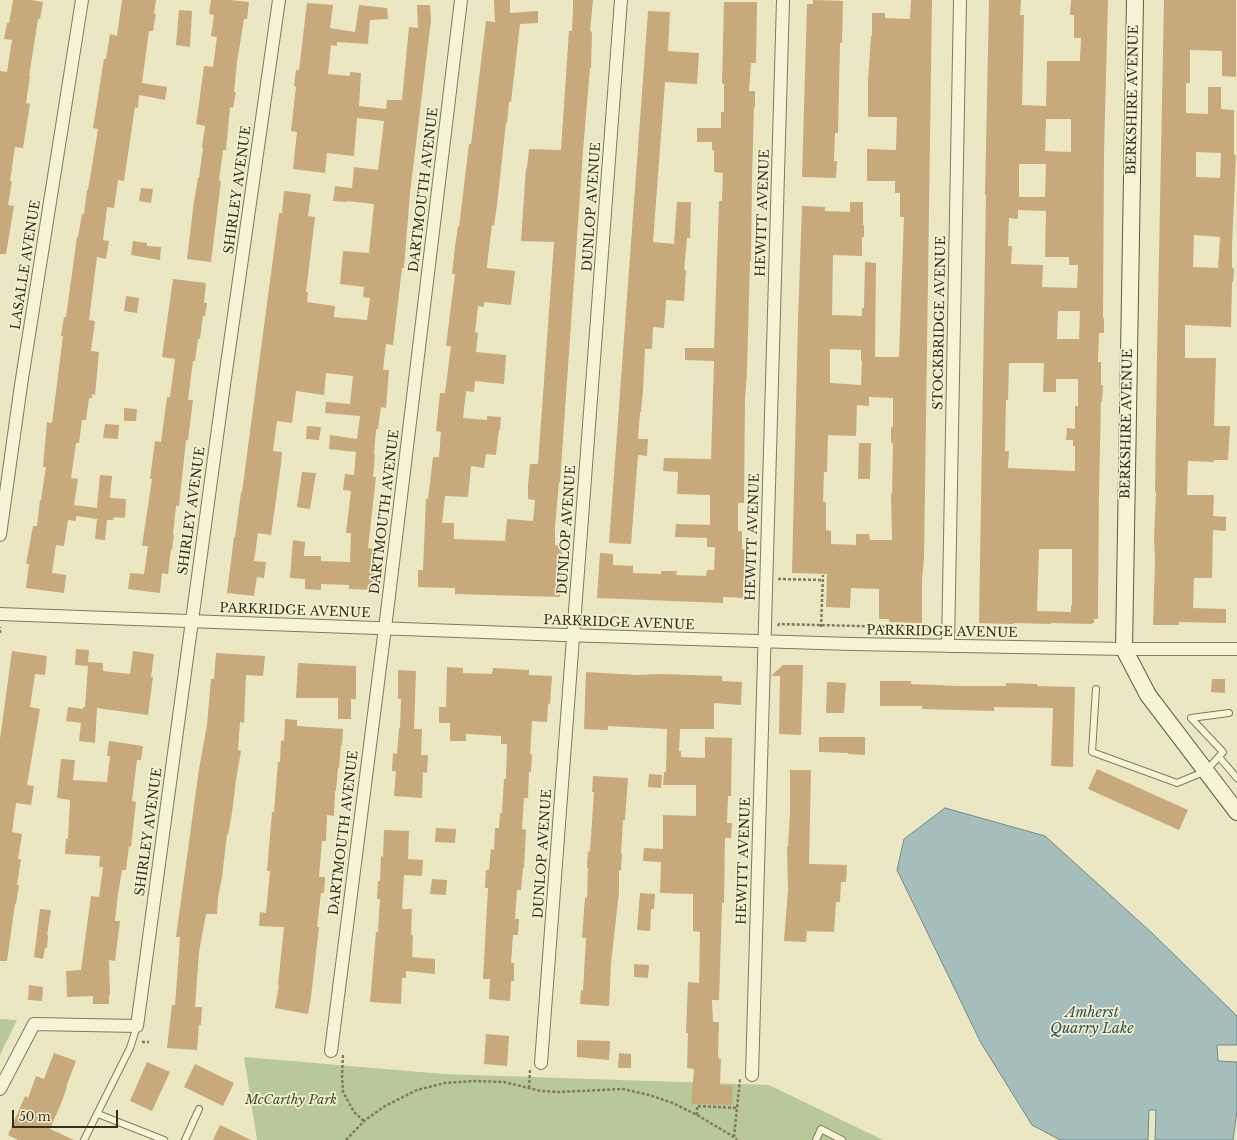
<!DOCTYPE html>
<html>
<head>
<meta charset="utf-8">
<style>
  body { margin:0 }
  #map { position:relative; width:1237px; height:1140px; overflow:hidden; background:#ebe7c3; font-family:"Libre Baskerville",serif }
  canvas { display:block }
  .scale { position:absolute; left:12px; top:1110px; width:106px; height:18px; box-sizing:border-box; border:2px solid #352e1e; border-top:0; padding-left:5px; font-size:12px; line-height:14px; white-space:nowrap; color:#352e1e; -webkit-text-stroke:3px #f3f0d2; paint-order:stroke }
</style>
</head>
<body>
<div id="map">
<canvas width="1237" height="1140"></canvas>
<div class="scale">50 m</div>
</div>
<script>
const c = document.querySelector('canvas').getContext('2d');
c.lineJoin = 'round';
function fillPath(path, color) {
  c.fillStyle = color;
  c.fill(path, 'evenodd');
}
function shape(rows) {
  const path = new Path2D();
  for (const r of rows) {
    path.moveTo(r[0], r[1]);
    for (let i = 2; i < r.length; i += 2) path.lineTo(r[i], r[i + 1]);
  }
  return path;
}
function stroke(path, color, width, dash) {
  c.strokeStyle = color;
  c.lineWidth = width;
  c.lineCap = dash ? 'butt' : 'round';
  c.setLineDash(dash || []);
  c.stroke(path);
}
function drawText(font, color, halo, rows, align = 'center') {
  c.font = font + ' "Libre Baskerville",serif';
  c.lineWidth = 3.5;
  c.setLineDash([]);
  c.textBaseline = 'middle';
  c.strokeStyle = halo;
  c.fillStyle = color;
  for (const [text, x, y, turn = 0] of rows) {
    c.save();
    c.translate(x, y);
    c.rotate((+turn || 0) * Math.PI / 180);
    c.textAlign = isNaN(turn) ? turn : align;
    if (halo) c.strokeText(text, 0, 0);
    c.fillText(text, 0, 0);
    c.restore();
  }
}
const green = shape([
  [0,1019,17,1020,0,1055],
  [244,1057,444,1074,769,1085,883,1140,257,1140]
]);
const water = shape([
  [945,808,1045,836,1152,933,1237,1016,1237,1045,1217,1045,1218,1061,1237,1062,1237,1111,1233,1140,1155,1140,1156,1110,1149,1110,1148,1140,1060,1140,1032,1125,981,1043,897,870,904,839,945,808]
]);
const building = shape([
  [13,0,31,0,43,2,40,19,38,19,29,76,30,76,26,103,30,104,23,148,15,147,10,181,12,181,8,205,14,206,6,254,0,254,0,71,7,72,12,40,4,39,7,23,9,23],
  [122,0,156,0,154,14,156,14,153,31,149,31,142,83,167,87,165,100,139,95,138,108,135,107,124,181,118,180,114,208,107,207,103,240,109,241,106,259,97,257,89,320,95,321,91,351,99,352,95,395,92,394,92,398,89,398,86,420,82,420,79,443,76,443,71,478,78,479,74,505,97,508,100,475,112,476,110,498,126,499,125,518,114,517,113,520,107,520,105,540,95,539,97,519,76,516,76,521,68,520,64,546,56,545,52,573,66,575,64,593,26,588,29,564,26,564,33,526,37,526,40,500,41,500,46,467,43,467,47,422,52,423,63,336,61,336,64,317,66,317,77,237,78,237,82,214,84,214,87,190,88,190,93,160,98,129,93,128,104,59,106,59,110,34,117,36],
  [211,0,230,0,249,2,247,19,244,19,237,62,234,92,236,92,233,108,230,107,226,150,223,150,219,181,221,181,211,262,187,259,194,201,198,178,199,178,203,148,202,147,205,126,196,124,198,111,204,66,213,67,217,37,211,36,214,15,209,14],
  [494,0,510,0,510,13,538,11,538,23,520,24,511,102,509,102,507,123,506,123,497,205,494,226,492,225,488,257,487,268,515,271,511,305,484,302,484,307,478,306,475,332,478,333,476,352,506,355,504,384,475,381,474,392,466,391,463,418,487,420,487,416,501,417,500,430,499,430,496,455,486,454,484,468,471,466,468,497,445,496,442,523,454,523,454,539,505,541,507,519,533,521,535,500,528,499,528,486,530,464,538,464,554,242,521,241,526,168,527,168,529,149,561,150,569,31,572,31,573,10,573,0,593,0,590,31,592,32,591,68,590,68,583,151,560,482,559,482,555,526,555,545,562,545,560,597,455,594,455,588,418,587,418,570,423,570,426,499,428,499,433,457,439,457,441,432,436,431,440,393,445,393,451,346,446,346,455,274,452,274,455,247,458,226,459,227,469,144,471,144,486,21,495,22],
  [813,0,843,1,842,43,840,43,838,133,835,133,834,161,837,161,836,178,802,177,807,4,813,4],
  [911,0,932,0,924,558,922,580,922,623,889,622,889,619,879,619,879,589,851,588,850,608,826,607,827,574,792,573,798,320,802,206,825,207,825,211,850,212,850,202,863,202,863,225,864,225,864,237,862,237,862,256,833,255,832,315,862,316,862,308,864,308,865,262,876,263,875,357,899,357,904,217,900,217,900,193,895,193,895,181,867,181,867,149,896,150,897,117,868,117,868,81,871,36,872,36,872,13,885,13,885,18,910,19],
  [830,349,861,350,861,361,862,361,861,385,830,383],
  [869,397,893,398,893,427,891,427,891,443,893,443,892,494,891,494,892,540,870,540,869,534,856,534,856,545,831,544,831,531,826,530,826,502,823,502,824,472,827,472,828,435,856,436,857,405,869,406],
  [989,0,1021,0,1020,15,1024,15,1022,105,1046,106,1047,61,1080,61,1081,38,1074,38,1074,15,1070,15,1071,0,1108,0,1104,152,1103,318,1104,318,1104,333,1099,333,1098,362,1101,362,1101,385,1103,385,1102,401,1101,401,1099,492,1098,612,1098,619,1094,619,1094,623,1092,623,1092,624,1051,623,1051,624,1014,623,1014,624,979,623,986,195,985,195],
  [1046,119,1071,119,1071,152,1045,151],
  [1019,164,1046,164,1045,197,1019,197],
  [1018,210,1046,211,1045,257,1069,257,1069,265,1078,265,1077,288,1042,287,1043,265,1011,264,1012,246,1008,246,1009,218,1018,219],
  [1058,311,1080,311,1079,339,1057,339],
  [1009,363,1044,363,1043,392,1056,392,1056,379,1078,379,1078,406,1075,406,1075,429,1067,428,1066,440,1073,440,1073,446,1075,446,1075,471,1008,468,1009,451,1005,451,1006,400,1008,400],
  [1039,549,1072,549,1072,606,1071,606,1071,612,1037,611],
  [1164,0,1236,0,1236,77,1222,76,1222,51,1190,50,1190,83,1186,83,1186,113,1208,114,1208,87,1221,87,1221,109,1234,110,1234,155,1236,155,1232,246,1232,268,1234,268,1233,282,1232,282,1231,327,1185,325,1185,358,1216,358,1214,426,1230,426,1228,460,1214,460,1214,462,1188,461,1187,495,1214,495,1213,516,1226,517,1226,531,1213,530,1212,578,1194,578,1193,608,1226,609,1226,623,1179,622,1179,625,1153,625,1155,561,1154,538,1156,492,1155,491,1157,357],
  [1196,152,1221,153,1220,178,1196,177],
  [1194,235,1220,237,1218,268,1193,267],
  [724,2,757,2,756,63,751,63,749,91,755,91,755,107,754,107,752,179,751,261,750,261,747,372,745,399,744,503,738,503,738,531,742,531,742,549,747,550,745,598,723,597,723,603,597,598,600,553,613,554,613,565,633,566,633,573,661,574,661,571,677,571,676,575,706,576,707,570,714,570,715,547,707,547,707,538,675,537,676,524,710,525,710,495,677,494,678,472,663,471,664,458,711,459,714,361,685,360,685,348,714,348,719,201,722,201,723,173,714,172,714,150,712,150,712,142,697,142,697,128,721,128,721,112,724,112,724,84,722,83],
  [307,3,333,5,330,28,355,32,359,5,387,8,388,19,370,20,368,44,337,42,337,46,331,45,328,74,350,76,350,72,361,73,359,106,386,109,387,100,402,100,409,27,418,28,417,5,430,5,431,20,410,193,404,268,402,268,393,345,386,344,383,370,389,370,386,408,381,407,378,429,376,429,374,455,375,455,373,477,376,477,368,548,375,549,373,590,349,589,349,585,321,584,321,590,305,589,305,579,290,578,293,540,305,542,304,556,321,556,321,561,350,562,351,533,346,533,351,491,343,490,345,474,354,475,356,452,329,449,330,435,357,439,360,416,325,413,326,402,350,404,353,376,326,373,324,395,296,391,292,423,277,421,273,451,282,452,281,464,271,535,258,533,254,561,266,562,264,578,257,577,254,596,227,593,234,537,235,537,241,492,242,492,279,213,282,213,284,191,311,194,308,216,315,217,306,292,308,292,307,302,335,306,334,317,367,320,370,298,363,297,364,287,340,284,343,251,369,253,374,204,347,201,347,202,333,201,335,186,352,188,354,167,378,170,384,121,357,118,354,156,327,153,325,173,293,169,297,132,291,131,296,87,294,86,296,70,299,70],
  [179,10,192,11,190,47,176,45],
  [648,11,670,12,668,51,699,53,697,84,665,82,653,242,674,244,677,202,691,202,690,238,687,238,684,270,686,270,684,301,666,300,664,328,653,327,652,349,645,349,643,391,641,412,640,412,638,439,648,439,647,456,638,455,631,544,609,543],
  [141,188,153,189,151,203,139,201],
  [133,241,147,243,147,246,161,247,160,260,131,255],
  [173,279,206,283,204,303,207,303,205,316,203,316,200,339,198,339,195,361,193,361,188,400,193,400,188,440,186,440,179,506,176,506,173,534,174,535,172,550,171,549,168,574,162,573,160,593,128,589,130,573,144,574,148,546,142,546,152,479,150,479,155,441,161,442,167,397,170,397,175,359,162,357],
  [126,296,139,298,137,313,124,311],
  [124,408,137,409,136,421,124,421],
  [105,424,119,425,118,439,103,438],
  [307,426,321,427,319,440,306,439],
  [859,443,871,443,870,479,858,479],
  [302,472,316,473,310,509,297,507],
  [76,649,89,650,88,662,103,663,103,671,130,674,133,651,154,654,151,677,153,677,148,715,97,708,95,743,79,741,81,723,66,721,68,707,83,709,83,707,85,707,88,666,75,665],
  [12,651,47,656,45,675,35,674,30,707,40,709,27,785,34,786,31,805,16,803,12,832,22,834,18,859,21,859,17,885,19,885,16,904,15,904,7,961,0,961,0,739],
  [216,653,265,656,263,676,246,675,244,723,240,722,238,750,241,751,236,780,232,813,228,835,227,834,222,877,218,897,217,914,206,914,199,952,195,1007,202,1007,201,1025,199,1025,197,1050,167,1048,172,1005,175,1005,178,966,180,937,176,937,199,769,207,725,211,679,214,679],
  [298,663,356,666,356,699,351,699,351,719,338,719,338,698,296,698],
  [783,665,803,665,801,735,779,734,780,676,771,676],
  [447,667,463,668,463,673,492,674,493,668,529,670,529,675,552,676,550,704,548,704,547,722,532,721,530,754,532,754,531,772,529,772,528,798,524,798,522,829,526,830,524,868,523,868,521,890,517,890,515,919,519,919,518,935,513,935,511,963,514,963,514,981,511,981,510,1001,489,999,490,979,483,979,488,888,485,888,486,870,489,870,491,849,494,850,495,828,499,828,500,813,502,813,504,779,506,779,507,744,501,744,501,736,466,734,466,741,450,741,450,723,439,723,439,707,446,707],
  [398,670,416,671,414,729,422,729,421,755,428,755,427,773,423,772,422,798,394,796,396,771,392,771,393,753,397,754,399,728,400,728,401,699,398,699],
  [586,672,637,675,660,674,722,676,722,681,742,682,741,705,714,703,714,729,680,729,679,751,681,751,681,757,705,758,705,737,732,738,731,796,728,796,727,823,732,823,731,838,725,838,724,903,722,903,719,1000,712,1000,713,1022,719,1022,718,1055,719,1059,721,1059,720,1085,733,1086,732,1105,691,1104,694,1069,687,1068,688,1033,686,1033,688,982,699,983,700,932,693,931,693,894,660,893,661,862,643,861,644,848,663,849,663,815,696,816,696,785,663,785,664,772,666,772,667,729,608,726,608,730,584,729],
  [1212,679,1225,679,1225,693,1211,692],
  [880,681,911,681,911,684,960,686,1006,686,1006,683,1037,684,1037,686,1075,687,1073,767,1051,766,1053,708,994,707,994,711,922,709,922,706,880,706],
  [827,682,846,683,844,713,826,713],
  [285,719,297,720,297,726,343,729,342,745,341,745,339,768,338,768,336,791,335,791,334,816,327,815,326,841,322,841,319,877,325,877,324,893,321,893,317,927,319,927,311,997,308,1014,275,1008,279,985,278,985,284,927,259,926,260,912,266,913,270,871,267,871,272,812,274,812,278,762,280,762,281,740,284,741],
  [819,737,865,737,865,755,848,754,848,753,819,752],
  [109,741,143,746,141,760,137,760,132,801,136,802,131,847,129,846,126,870,122,870,118,894,115,921,120,921,115,961,109,960,110,995,109,995,109,1004,93,1004,93,996,67,997,66,971,81,970,91,896,99,897,103,867,99,867,100,856,65,854,66,839,68,839,70,800,57,798,61,759,75,760,73,780,107,782,110,756,107,756],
  [1097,769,1188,810,1179,830,1088,789],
  [790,770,811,770,809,864,847,865,846,882,841,882,840,902,836,902,834,932,807,931,806,942,784,941,788,890,787,847,788,847,790,813],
  [649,774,662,775,661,788,648,787],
  [593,776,628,778,625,820,623,820,621,854,622,854,621,870,619,870,619,893,611,963,609,1006,580,1004,581,990,583,991,586,938,582,938,585,897,587,898,588,868,587,868,588,851,590,852,594,792,592,792],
  [436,828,456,829,455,843,435,842],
  [384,830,409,831,408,859,423,860,422,876,404,875,402,909,412,909,411,935,413,935,412,957,435,959,435,974,406,971,406,978,402,978,401,1004,370,1002,376,932,378,932,380,899,377,899,378,881,380,881,381,856,383,857],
  [432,879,447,880,446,895,430,894],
  [640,893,655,894,654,909,651,909,650,931,637,930],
  [40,909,51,910,47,935,48,935,47,948,45,948,43,959,34,957],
  [634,964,649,965,648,978,634,977],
  [29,985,43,987,42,1001,28,1000],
  [486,1034,509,1036,507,1066,484,1064],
  [577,1040,610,1041,609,1060,577,1057],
  [54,1053,76,1061,66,1087,67,1087,62,1101,50,1129,74,1140,18,1140,8,1135,25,1096,28,1098,36,1076,44,1079],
  [619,1053,631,1054,631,1068,618,1068],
  [147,1062,170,1072,152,1111,130,1101],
  [195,1064,234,1083,223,1106,184,1087],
  [220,1125,251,1140,213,1140]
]);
const path = shape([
  [778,579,823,580],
  [778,626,779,624,936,628],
  [821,627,823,575],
  [0,633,0,627],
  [142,1042,149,1042],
  [343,1055,342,1076,343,1092,354,1112,364,1121],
  [529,1088,530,1070],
  [697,1115,697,1106,736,1108],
  [734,1137,740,1079],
  [346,1140,364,1121,385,1106,417,1090,445,1083,475,1081,504,1082,541,1091,558,1092,623,1089,649,1095,673,1103,697,1115,734,1137,737,1140]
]);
const lane = shape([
  [1096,689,1092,752,1177,783,1206,771,1223,752,1191,718,1229,713],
  [1219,757,1237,778],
  [98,1114,164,1140],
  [84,1140,130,1048,137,1026],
  [185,1140,199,1109],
  [816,1140,821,1129,842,1140]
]);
const street = shape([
  [0,535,21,385,82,0],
  [0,614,564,635,852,644,1124,649,1237,649],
  [948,646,960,0],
  [331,1051,387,612,461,0],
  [541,1063,621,0],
  [752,1075,783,0],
  [0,1089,34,1024,137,1026,223,392,279,0]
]);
const secondary = shape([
  [1135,0,1124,649,1148,695,1237,812]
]);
const streetNames = [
  ["BERKSHIRE AVENUE",1133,100,-89],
  ["SHIRLEY AVENUE",238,190,-82],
  ["DARTMOUTH AVENUE",424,190,-83],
  ["DUNLOP AVENUE",592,207,-86],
  ["HEWITT AVENUE",763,213,-88],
  ["LASALLE AVENUE",26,265,-81],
  ["STOCKBRIDGE AVENUE",940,323,-89],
  ["BERKSHIRE AVENUE",1127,424,-89],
  ["SHIRLEY AVENUE",192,511,-82],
  ["DARTMOUTH AVENUE",385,512,-83],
  ["DUNLOP AVENUE",567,530,-86],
  ["HEWITT AVENUE",753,537,-88],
  ["PARKRIDGE AVENUE",295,611,2],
  ["PARKRIDGE AVENUE",619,623,2],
  ["PARKRIDGE AVENUE",942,632,1],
  ["SHIRLEY AVENUE",149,832,-82],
  ["DARTMOUTH AVENUE",344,833,-83],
  ["DUNLOP AVENUE",543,854,-86],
  ["HEWITT AVENUE",744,861,-88]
];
const parkNames = [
  ["McCarthy Park",291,1100]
];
const waterNames = [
  ["Amherst",1092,1013],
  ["Quarry Lake",1092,1029]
];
fillPath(green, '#b9c898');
fillPath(water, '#a5bebc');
stroke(water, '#6d8b8a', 1);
fillPath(building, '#c7a97c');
stroke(lane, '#84795b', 8);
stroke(street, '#84795b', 14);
stroke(secondary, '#665a3e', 18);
stroke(path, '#84795b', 2.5, [3, 2]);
stroke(lane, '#f6f3d6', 6);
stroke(street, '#f6f3d6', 12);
stroke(secondary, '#f6f3d6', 16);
drawText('13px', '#352e1e', '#f3f0d2', streetNames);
drawText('italic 13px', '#3d5026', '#f3f0d2', parkNames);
drawText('italic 14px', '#2f4f54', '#f3f0d2', waterNames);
</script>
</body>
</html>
